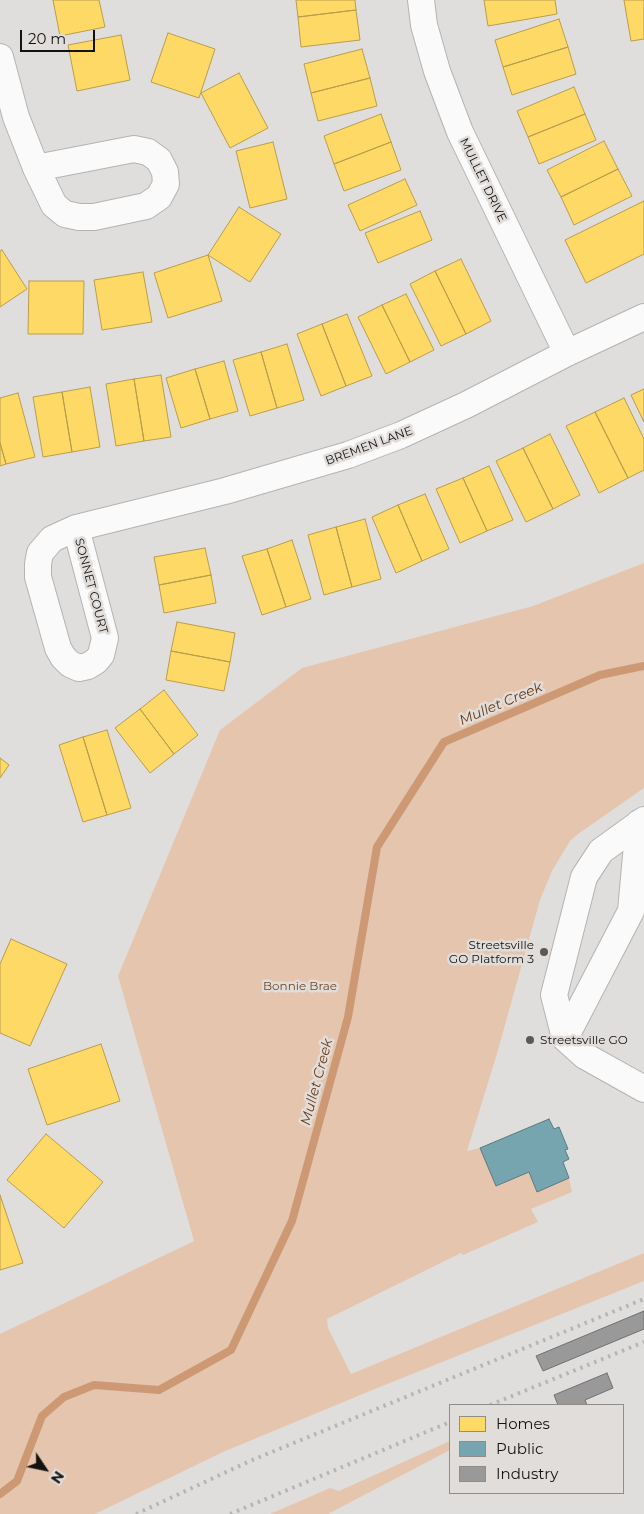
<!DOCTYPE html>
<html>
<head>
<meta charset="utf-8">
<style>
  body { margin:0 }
  #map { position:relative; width:644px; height:1514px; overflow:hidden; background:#e0dedc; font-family:Montserrat,sans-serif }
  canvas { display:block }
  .legend { position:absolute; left:449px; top:1404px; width:175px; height:90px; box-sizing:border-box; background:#e1dddb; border:1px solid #8f8c8a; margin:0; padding:6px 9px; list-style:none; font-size:15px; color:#141211 }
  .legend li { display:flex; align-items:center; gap:10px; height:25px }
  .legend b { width:25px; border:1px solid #8f8c8a }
  .north { position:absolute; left:20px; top:1444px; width:50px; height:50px; -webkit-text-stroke:4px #e1dddb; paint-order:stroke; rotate:124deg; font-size:14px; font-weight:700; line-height:20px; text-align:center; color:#141211 }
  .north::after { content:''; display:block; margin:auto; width:18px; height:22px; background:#141211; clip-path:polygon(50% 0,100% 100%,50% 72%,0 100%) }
  .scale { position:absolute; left:20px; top:30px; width:75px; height:22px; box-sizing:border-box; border:2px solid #141211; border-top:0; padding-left:6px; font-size:15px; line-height:18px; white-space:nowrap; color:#141211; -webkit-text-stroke:4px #e1dddb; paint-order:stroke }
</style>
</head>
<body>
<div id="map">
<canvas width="644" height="1514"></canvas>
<ul class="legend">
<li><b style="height:14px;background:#ffd966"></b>Homes</li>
<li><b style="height:14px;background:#76a5af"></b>Public</li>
<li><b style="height:14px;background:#999"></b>Industry</li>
</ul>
<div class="north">N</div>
<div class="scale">20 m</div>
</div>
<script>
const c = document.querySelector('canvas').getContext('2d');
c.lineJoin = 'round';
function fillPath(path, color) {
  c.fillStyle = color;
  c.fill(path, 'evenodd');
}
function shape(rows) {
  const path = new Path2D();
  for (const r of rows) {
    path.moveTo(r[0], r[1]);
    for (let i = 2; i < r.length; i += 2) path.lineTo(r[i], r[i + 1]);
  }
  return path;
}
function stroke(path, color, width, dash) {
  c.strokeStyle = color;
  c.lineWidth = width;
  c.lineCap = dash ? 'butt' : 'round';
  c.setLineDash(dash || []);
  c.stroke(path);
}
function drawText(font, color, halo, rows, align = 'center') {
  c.font = font + ' Montserrat,sans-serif';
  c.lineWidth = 5;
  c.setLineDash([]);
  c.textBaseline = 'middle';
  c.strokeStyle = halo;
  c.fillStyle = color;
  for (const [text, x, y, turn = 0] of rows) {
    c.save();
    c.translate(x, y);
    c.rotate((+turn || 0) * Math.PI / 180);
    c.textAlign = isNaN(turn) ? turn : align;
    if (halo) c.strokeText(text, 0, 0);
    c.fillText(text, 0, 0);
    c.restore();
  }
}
const green = shape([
  [644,563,644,788,578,834,570,841,552,871,540,900,496,1057,467,1151,480,1148,497,1186,529,1172,537,1191,569,1178,572,1192,531,1209,538,1222,463,1255,461,1253,327,1319,328,1328,351,1374,644,1253,644,1281,370,1391,223,1452,95,1514,0,1514,0,1334,194,1241,118,976,220,730,302,668,533,606],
  [450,1441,450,1450,328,1514,270,1514,330,1488,339,1491]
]);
const homes = shape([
  [53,0,99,0,105,27,60,36,53,0],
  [296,0,355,0,356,10,298,17,296,0],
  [484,0,555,0,557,14,488,26,484,0],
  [624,0,644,0,644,39,631,41,624,0],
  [356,10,360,40,301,47,298,17,356,10],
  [559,19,568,47,503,67,495,40,559,19],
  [168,33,215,49,199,98,151,82,168,33],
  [121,35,130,80,77,91,68,45,121,35],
  [568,47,576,74,512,95,503,67,568,47],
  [362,49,370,78,311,93,304,64,362,49],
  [239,73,268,128,230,148,201,93,239,73],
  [370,78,377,106,318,121,311,93,370,78],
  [574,87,585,114,528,137,517,111,574,87],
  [381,114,391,142,334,164,324,136,381,114],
  [585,114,596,140,539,164,528,137,585,114],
  [604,141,618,169,561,197,547,170,604,141],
  [273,142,287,199,250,208,236,151,273,142],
  [391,142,401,170,344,191,334,164,391,142],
  [618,169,632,196,574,225,561,197,618,169],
  [405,179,417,205,360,231,348,205,405,179],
  [644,201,644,254,586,283,565,240,644,201],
  [239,207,281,234,250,282,208,255,239,207],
  [420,211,432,240,378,263,365,233,420,211],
  [2,250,27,289,0,307,0,251,2,250],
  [208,255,222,301,168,318,154,273,208,255],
  [461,259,491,321,466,334,435,271,461,259],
  [435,271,466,334,441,346,410,284,435,271],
  [143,272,152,322,102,330,94,280,143,272],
  [29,281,84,281,83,334,28,334,29,281],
  [406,294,434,350,410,362,382,305,406,294],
  [382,305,410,362,386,374,358,317,382,305],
  [347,314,372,376,346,386,322,324,347,314],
  [322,324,346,386,321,396,297,334,322,324],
  [287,344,304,400,277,408,261,352,287,344],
  [261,352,277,408,250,416,233,360,261,352],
  [224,361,238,411,210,419,195,369,224,361],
  [195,369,210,419,181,428,166,378,195,369],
  [161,375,171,437,144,441,134,379,161,375],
  [134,379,144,441,116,446,106,384,134,379],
  [90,387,100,447,72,452,62,392,90,387],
  [644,389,644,422,631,395,644,389],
  [62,392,72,452,43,457,33,397,62,392],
  [18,393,35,457,6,464,0,443,0,398,18,393],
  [624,398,644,439,644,470,628,478,595,412,624,398],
  [595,412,628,478,599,493,566,426,595,412],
  [550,434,580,495,553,509,523,448,550,434],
  [0,443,6,464,0,466,0,443],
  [523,448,553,509,526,522,496,461,523,448],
  [489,466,513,520,487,531,463,478,489,466],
  [463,478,487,531,460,543,436,489,463,478],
  [425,494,449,549,422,561,398,505,425,494],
  [398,505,422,561,396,573,372,517,398,505],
  [365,519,381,579,352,587,336,527,365,519],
  [336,527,352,587,324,595,308,535,336,527],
  [292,540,311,599,286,607,267,549,292,540],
  [205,548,211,575,159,585,154,557,205,548],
  [267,549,286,607,262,615,242,556,267,549],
  [211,575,216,603,164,613,159,585,211,575],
  [177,622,235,633,230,662,171,651,177,622],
  [171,651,230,662,224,691,166,680,171,651],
  [164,690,198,735,174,754,140,709,164,690],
  [140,709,174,754,150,773,115,728,140,709],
  [107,730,131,808,107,815,83,737,107,730],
  [83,737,107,815,83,822,59,745,83,737],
  [0,758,9,765,0,778,0,758],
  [11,939,67,964,30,1046,0,1033,0,964,11,939],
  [101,1044,120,1101,47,1125,28,1069,101,1044],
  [46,1134,103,1182,64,1228,7,1180,46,1134],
  [0,1195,23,1263,0,1270,0,1195]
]);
const public = shape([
  [549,1119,554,1129,559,1127,568,1149,565,1150,569,1159,563,1162,569,1178,537,1192,529,1172,496,1186,480,1148,549,1119]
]);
const industry = shape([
  [644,1311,644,1329,543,1371,536,1356,644,1311],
  [607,1373,613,1388,585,1400,587,1405,558,1405,554,1395,607,1373]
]);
const stream = shape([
  [0,1494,17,1481,42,1416,64,1397,94,1385,159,1390,231,1350,292,1221,348,1017,377,847,444,742,600,675,644,666]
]);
const minor = shape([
  [421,0,424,25,437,71,460,132,567,353],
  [0,57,16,117,36,168,54,205,65,214,79,217,94,217,146,206,159,197,166,184,165,172,159,160,148,152,134,149,36,168],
  [76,528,105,638,101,655,96,661,88,666,79,668,70,664,63,657,58,648,38,577,38,564,40,553,52,539,76,528,225,491,348,455,401,435,466,405,567,353,644,317],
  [644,820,601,851,584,877,554,995,565,1038,585,1056,644,1089],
  [565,1038,631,911,639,823]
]);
const rail = shape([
  [490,1405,644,1342],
  [136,1514,250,1461,644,1299],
  [230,1514,450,1422]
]);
const markers = [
  [544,952,5,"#5b5958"],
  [530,1040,5,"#5b5958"]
];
const streetNames = [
  ["MULLET DRIVE",483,180,64],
  ["BREMEN LANE",369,446,-20],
  ["SONNET COURT",91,586,75]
];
const poiNames = [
  ["Streetsville",534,945],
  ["GO Platform 3",534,959],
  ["Streetsville GO",540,1040,"left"]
];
const parkNames = [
  ["Bonnie Brae",300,986]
];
const waterNames = [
  ["Mullet Creek",501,704,-23],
  ["Mullet Creek",317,1082,-75]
];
fillPath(green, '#e6c5af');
fillPath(homes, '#ffd966');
stroke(homes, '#b89d4c', 1);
fillPath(public, '#76a5af');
stroke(public, '#597980', 1);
fillPath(industry, '#999');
stroke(industry, '#717070', 1);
stroke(stream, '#cd9975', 8);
stroke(minor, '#b5b3b1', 28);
stroke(minor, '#fafafa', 26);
stroke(rail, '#b6b5b5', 4, [2.5, 5]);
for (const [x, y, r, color] of markers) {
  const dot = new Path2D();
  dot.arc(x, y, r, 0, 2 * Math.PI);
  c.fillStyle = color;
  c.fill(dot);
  stroke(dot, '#e1dddb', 2);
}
drawText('12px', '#141211', '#e1dddb', streetNames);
drawText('12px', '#141211', '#e1dddb', poiNames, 'right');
drawText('12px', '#774521', '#e1dddb', parkNames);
drawText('italic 14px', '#6c3a15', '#e1dddb', waterNames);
</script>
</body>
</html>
